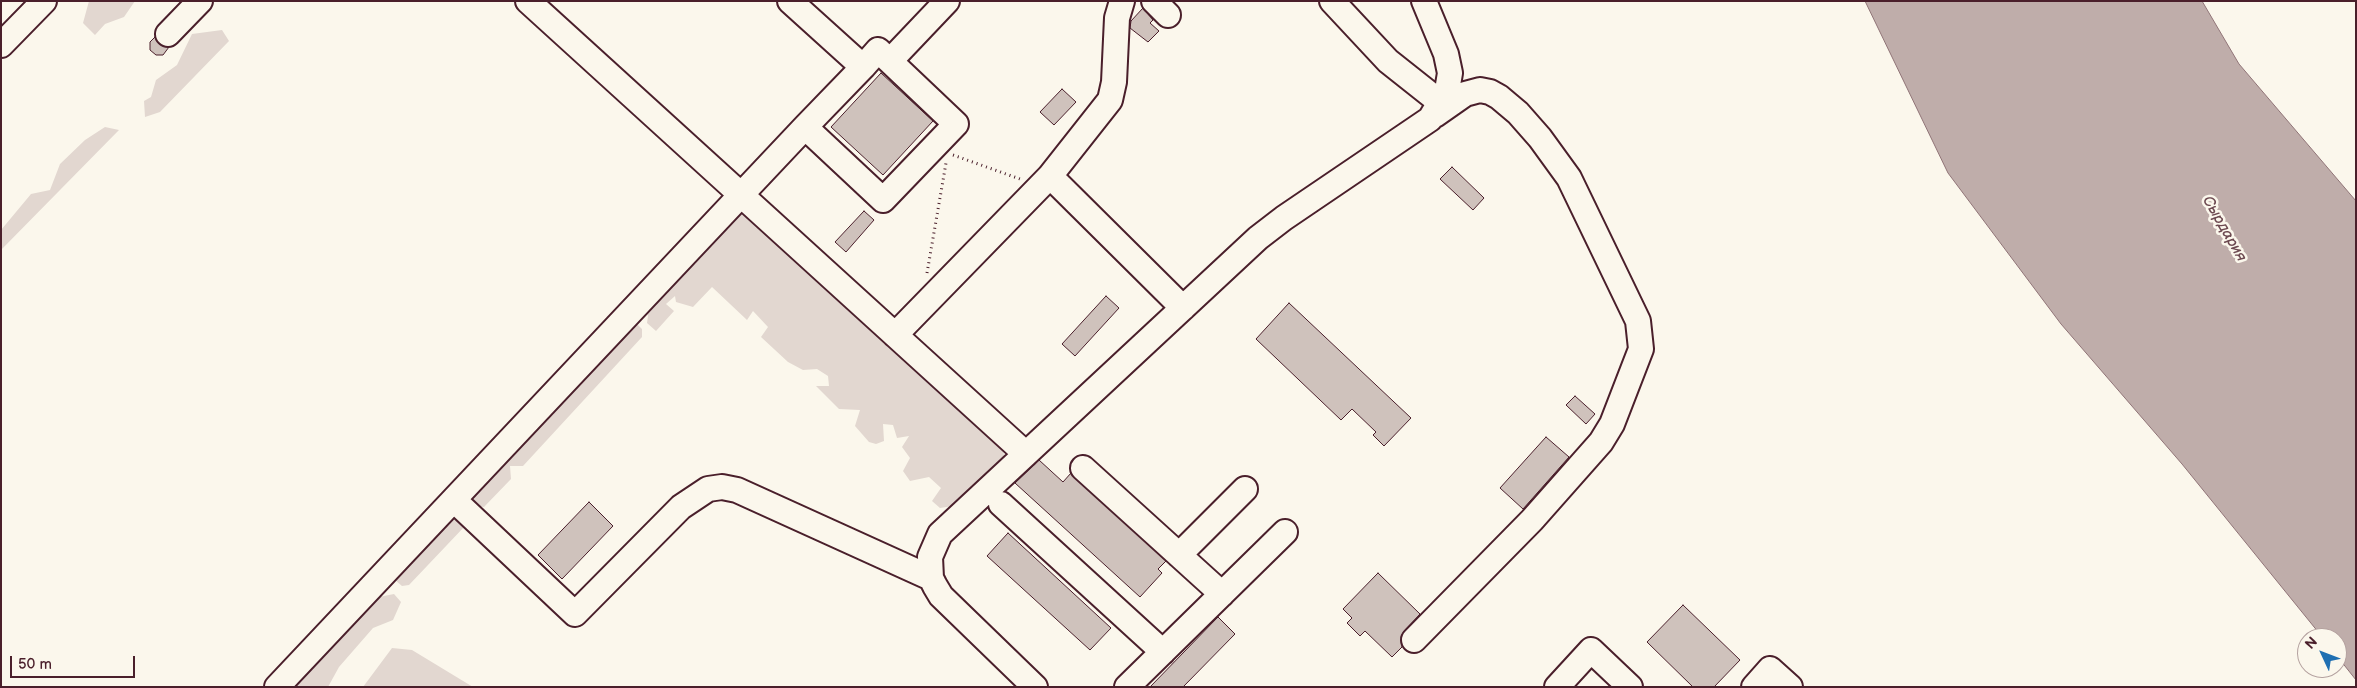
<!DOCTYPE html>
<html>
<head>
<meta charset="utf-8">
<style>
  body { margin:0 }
  #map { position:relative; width:2357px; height:688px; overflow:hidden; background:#fbf7ec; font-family:"Balsamiq Sans",sans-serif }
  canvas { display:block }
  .frame { position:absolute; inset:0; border:2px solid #4a1f2b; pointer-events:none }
  .north { position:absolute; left:2297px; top:628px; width:50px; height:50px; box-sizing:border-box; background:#fbf7ec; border:1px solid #b4a19f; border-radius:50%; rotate:313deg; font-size:14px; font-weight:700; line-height:20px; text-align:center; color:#4a1f2b }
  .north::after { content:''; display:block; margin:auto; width:18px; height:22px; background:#1f6fb2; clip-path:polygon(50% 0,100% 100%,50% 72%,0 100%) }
  .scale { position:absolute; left:10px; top:656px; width:125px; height:22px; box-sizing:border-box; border:2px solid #4a1f2b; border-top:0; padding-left:6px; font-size:15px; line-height:18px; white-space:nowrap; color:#4a1f2b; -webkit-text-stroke:4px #fbf7ec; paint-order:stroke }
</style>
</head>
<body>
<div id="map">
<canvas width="2357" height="688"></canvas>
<div class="frame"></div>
<div class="north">N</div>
<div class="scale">50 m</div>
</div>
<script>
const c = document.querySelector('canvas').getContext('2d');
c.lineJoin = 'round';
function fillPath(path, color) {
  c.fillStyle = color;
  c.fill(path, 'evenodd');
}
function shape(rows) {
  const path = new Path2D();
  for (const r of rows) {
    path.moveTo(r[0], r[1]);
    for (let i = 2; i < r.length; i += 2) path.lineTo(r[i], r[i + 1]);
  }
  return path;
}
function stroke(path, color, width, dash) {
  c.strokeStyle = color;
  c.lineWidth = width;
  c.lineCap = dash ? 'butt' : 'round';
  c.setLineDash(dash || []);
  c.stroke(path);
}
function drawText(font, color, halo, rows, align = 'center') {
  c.font = font + ' "Balsamiq Sans",sans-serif';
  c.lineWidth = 5;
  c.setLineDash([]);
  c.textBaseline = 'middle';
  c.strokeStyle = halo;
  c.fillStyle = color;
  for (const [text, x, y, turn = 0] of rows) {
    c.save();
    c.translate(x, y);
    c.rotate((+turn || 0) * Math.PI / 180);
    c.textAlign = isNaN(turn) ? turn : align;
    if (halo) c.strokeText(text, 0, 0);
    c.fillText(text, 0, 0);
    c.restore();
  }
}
const green = shape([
  [89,1,135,1,124,17,105,24,95,35,83,23],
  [222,30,229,41,160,112,145,117,144,101,151,97,156,80,177,65,192,34],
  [105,127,119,130,1,250,1,230,31,194,50,190,60,164,85,140],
  [746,207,1003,443,1004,458,992,474,959,505,940,508,932,501,941,488,929,477,910,481,903,471,910,458,902,447,909,436,897,438,893,425,883,424,884,441,876,444,869,442,855,426,860,410,839,409,816,386,829,386,828,376,817,369,803,370,788,362,761,337,768,327,753,311,747,320,712,287,693,307,676,302,675,296,666,304,674,311,656,331,647,323,648,316,645,308,739,209],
  [637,324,642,329,642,337,523,466,510,466,511,479,484,507,477,506,471,501,472,491,629,325],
  [452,514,465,526,409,585,402,586,395,580,396,573],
  [394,594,401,602,393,620,373,628,339,667,328,687,290,687,374,598],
  [392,648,412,650,473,687,363,687]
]);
const water = shape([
  [1865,1,2202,1,2239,64,2356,201,2356,680,2337,656,2337,638,2323,638,2182,464,2061,324,1948,173,1865,1]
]);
const building = shape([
  [1143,8,1153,20,1150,23,1159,31,1148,42,1130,28,1131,21,1143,8],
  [155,37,159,44,169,47,163,55,156,55,150,50,150,42,155,37],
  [881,73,933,121,883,175,831,127,881,73],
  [1062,89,1076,102,1054,125,1040,112,1062,89],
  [1452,167,1484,198,1473,210,1440,179,1452,167],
  [864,211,874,220,846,252,835,242,864,211],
  [1106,296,1119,308,1075,356,1062,344,1106,296],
  [1289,303,1411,418,1384,446,1373,435,1376,432,1352,409,1341,420,1256,339,1289,303],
  [1575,396,1595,414,1586,424,1566,405,1575,396],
  [1546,437,1569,457,1523,509,1500,488,1546,437],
  [1039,460,1063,482,1071,473,1166,561,1158,569,1162,573,1140,597,1015,483,1039,460],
  [589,502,613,526,562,579,538,555,589,502],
  [1008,533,1111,628,1090,650,987,556,1008,533],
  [1378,573,1420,614,1404,631,1401,637,1402,647,1392,657,1365,631,1360,636,1347,623,1352,618,1343,609,1378,573],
  [1683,605,1740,660,1714,687,1693,687,1647,642,1683,605],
  [1218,617,1235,634,1183,687,1150,687,1218,617]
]);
const path = shape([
  [953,155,1020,179],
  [927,273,946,163]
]);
const minor = shape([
  [528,1,1026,454],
  [790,1,863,67],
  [1154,1,1168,15],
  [1332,1,1388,61,1441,103],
  [168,34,200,1],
  [1,45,44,1],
  [890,61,947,1],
  [1050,176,1183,308],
  [895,335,1050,176,1110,100,1114,82,1117,18,1122,1],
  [1083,468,1222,594],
  [454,500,575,614,681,507,708,489,722,487,737,490,931,578],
  [1001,504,1163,652],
  [1179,555,1245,489],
  [1414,640,1532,520,1601,442,1612,424,1641,349,1638,321,1569,178,1540,138,1518,113,1499,97,1490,92,1480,90,1465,94,1435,115],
  [277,687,805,127,863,67,878,50,956,124,883,200,805,127],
  [1035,687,941,596,935,586,931,578,930,557,940,534,1258,238,1284,218,1430,119,1447,91,1450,73,1446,54,1424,1],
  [1127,687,1285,532],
  [1557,687,1591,650,1630,687],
  [1754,687,1770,669,1790,687]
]);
const waterNames = [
  ["Сырдария",2224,229,60]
];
fillPath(green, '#e2d7d0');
fillPath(water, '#bfadaa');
stroke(water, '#907477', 1);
fillPath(building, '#cfc2bc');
stroke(building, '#4a1f2b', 1);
stroke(minor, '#4a1f2b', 28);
stroke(path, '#4a1f2b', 3, [1, 4]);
stroke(minor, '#fbf7ec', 24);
drawText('italic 15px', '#6d4a51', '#fbf7ec', waterNames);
</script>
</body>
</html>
